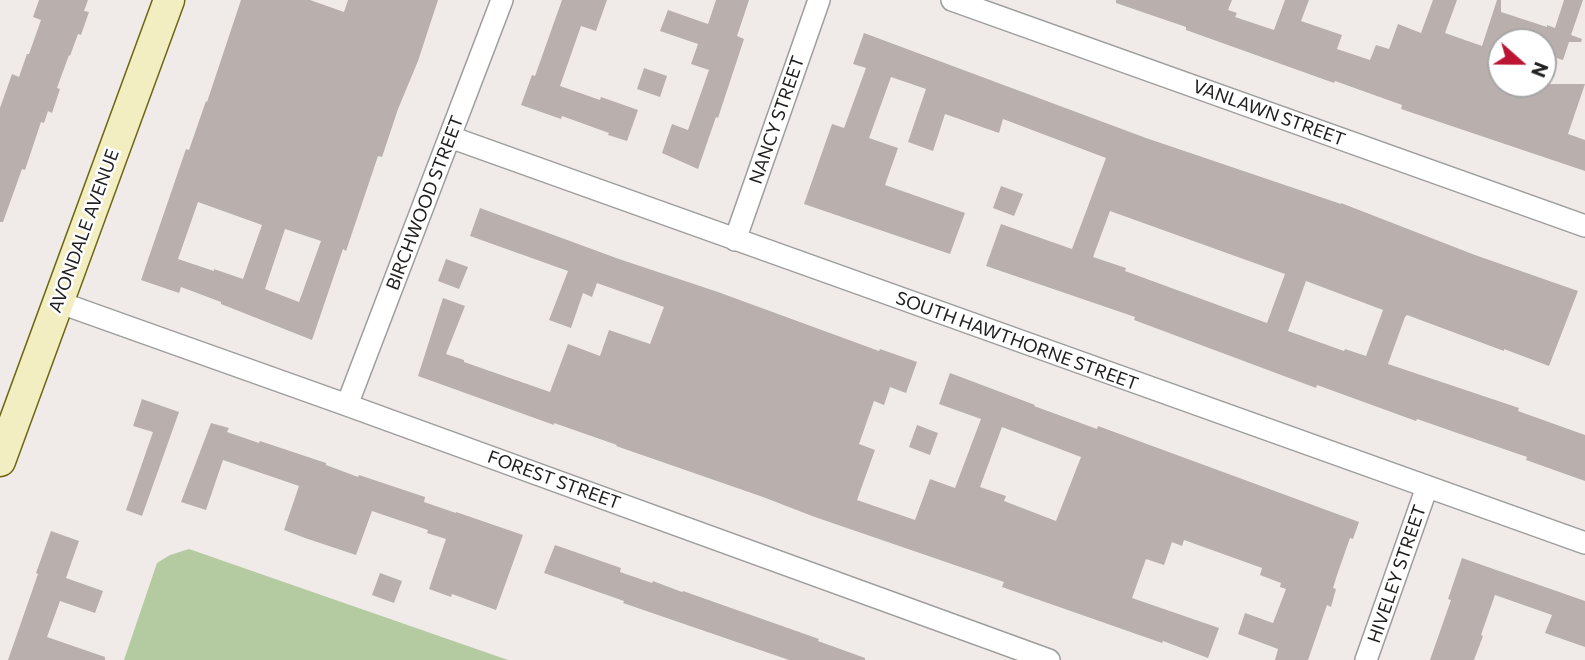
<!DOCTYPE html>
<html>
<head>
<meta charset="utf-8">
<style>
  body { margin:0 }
  #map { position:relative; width:1585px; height:660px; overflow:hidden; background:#f0ebe8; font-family:Commissioner,sans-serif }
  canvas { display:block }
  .north { position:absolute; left:1487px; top:28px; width:70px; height:70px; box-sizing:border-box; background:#fff; border:2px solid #a6a6a6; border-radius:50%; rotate:111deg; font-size:19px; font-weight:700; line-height:28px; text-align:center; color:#202020 }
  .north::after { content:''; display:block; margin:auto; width:24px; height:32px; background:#bb1533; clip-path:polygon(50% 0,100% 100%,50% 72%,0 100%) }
</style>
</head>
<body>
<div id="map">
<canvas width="1585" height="660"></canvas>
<div class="north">N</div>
</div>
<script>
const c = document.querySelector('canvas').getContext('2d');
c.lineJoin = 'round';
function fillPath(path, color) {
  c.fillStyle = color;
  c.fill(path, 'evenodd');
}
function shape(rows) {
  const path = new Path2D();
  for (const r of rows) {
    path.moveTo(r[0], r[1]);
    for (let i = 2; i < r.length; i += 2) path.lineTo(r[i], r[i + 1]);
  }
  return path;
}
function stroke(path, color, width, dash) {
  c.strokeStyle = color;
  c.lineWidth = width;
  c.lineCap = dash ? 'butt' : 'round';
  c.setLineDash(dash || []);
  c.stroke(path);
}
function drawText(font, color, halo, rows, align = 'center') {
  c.font = font + ' Commissioner,sans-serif';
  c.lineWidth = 5;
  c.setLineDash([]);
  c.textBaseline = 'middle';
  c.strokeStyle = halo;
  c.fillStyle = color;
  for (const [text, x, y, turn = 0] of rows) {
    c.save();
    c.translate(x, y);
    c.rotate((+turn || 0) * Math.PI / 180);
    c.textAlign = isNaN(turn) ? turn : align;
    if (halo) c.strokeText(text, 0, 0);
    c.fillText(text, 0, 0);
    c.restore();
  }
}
const forest = shape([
  [189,549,508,660,124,660,157,563,170,555]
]);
const building = shape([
  [39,0,88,0,84,11,89,12,81,35,78,34,70,56,69,55,57,88,60,89,52,113,48,111,44,123,41,122,25,170,22,169,3,222,0,222,0,108,12,74,19,77,27,54,29,54,41,20,33,17],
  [241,0,310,0,344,12,348,0,438,0,418,61,398,109,382,157,378,156,346,251,343,249,312,340,221,304,221,302,181,287,179,293,141,280,186,149,189,150,206,101,207,102],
  [198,202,262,225,243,279,214,269,214,271,178,259],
  [285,229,321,241,299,302,265,289],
  [562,0,607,0,596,31,581,26,560,86,600,100,601,97,638,110,627,141,608,135,609,133,562,116,561,119,521,105,532,75,535,76],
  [716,0,749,0,737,36,744,39,718,118,716,117,698,169,662,153,672,124,688,130,709,70,691,64,698,44,660,31,668,10,708,24],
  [1116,0,1232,0,1228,10,1237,13,1235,17,1274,30,1285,0,1309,0,1301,21,1342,35,1337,49,1370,60,1376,45,1389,49,1398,24,1421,33,1433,0,1457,0,1445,33,1482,46,1497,0,1501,0,1501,12,1547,27,1547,25,1555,28,1564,0,1583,0,1571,35,1582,39,1581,42,1569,42,1563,60,1543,54,1543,42,1501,42,1501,84,1585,84,1568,134,1585,140,1585,171,1401,109,1402,105,1335,81,1334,83,1186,30,1186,27,1116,3],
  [864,33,1146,138,1341,204,1341,203,1475,255,1578,291,1549,366,1504,349,1504,351,1407,315,1405,317,1388,364,1519,408,1518,411,1585,435,1585,481,1526,460,1527,457,1466,436,1417,419,1416,421,1317,385,1316,388,1134,320,1135,317,986,266,1001,224,1072,249,1106,158,1003,119,999,133,945,114,933,151,908,142,926,89,891,77,869,138,898,148,885,185,965,213,950,254,804,204,832,124,844,128,866,68,853,64],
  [1110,211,1285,274,1267,323,1125,271,1126,268,1093,257],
  [1306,281,1383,310,1366,356,1345,349,1344,351,1288,331],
  [644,68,667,76,660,97,637,89],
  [1001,186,1023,194,1014,216,993,208],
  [480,208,619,259,718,292,879,351,880,349,917,362,906,393,890,387,884,405,874,401,859,444,875,450,857,500,915,520,930,479,955,488,981,419,939,404,950,373,1035,405,1034,406,1097,429,1098,426,1359,522,1353,539,1350,538,1337,575,1333,588,1336,589,1331,607,1327,605,1308,660,1275,660,1278,649,1238,634,1245,613,1273,623,1286,589,1280,587,1281,583,1260,575,1262,568,1184,540,1182,546,1172,542,1164,565,1146,559,1132,598,1219,628,1208,658,1163,641,1162,643,1002,587,1004,582,812,516,763,497,616,446,617,445,554,423,554,425,418,376,443,298,465,306,446,354,464,360,464,362,550,392,568,344,600,356,609,330,650,344,664,307,597,283,592,297,583,293,571,328,549,320,568,271,470,236],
  [1002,427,1081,457,1056,521,1004,501,1006,496,980,487],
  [446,259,468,267,459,289,438,281],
  [142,399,179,412,142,516,126,510,153,432,133,426],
  [211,423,229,428,227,432,259,443,260,441,326,463,326,465,358,477,359,475,425,497,424,502,456,513,456,512,523,535,496,610,452,594,451,597,429,589,446,539,427,533,428,530,372,511,356,555,305,538,284,530,299,486,223,460,206,510,181,502],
  [917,425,938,433,930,455,909,447],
  [51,531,79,541,66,578,103,591,95,613,60,601,47,637,105,657,105,660,8,660,38,574,36,573],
  [555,545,621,568,620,572,652,583,653,581,682,592,683,591,819,639,818,641,865,658,865,660,789,660,623,603,624,601,544,573],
  [1462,558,1585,601,1585,647,1545,633,1552,615,1495,595,1481,635,1483,636,1474,660,1430,660,1451,600,1448,599],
  [380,573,402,581,394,603,372,595]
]);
const street = shape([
  [952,0,1585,226],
  [450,137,1585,543],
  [735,240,819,0],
  [58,302,347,405,1049,660],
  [347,405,502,0],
  [1366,660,1427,487]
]);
const secondary = shape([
  [0,461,169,0]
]);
const streetNames = [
  ["VANLAWN STREET",1269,113,20],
  ["NANCY STREET",777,120,-71],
  ["BIRCHWOOD STREET",425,203,-69],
  ["AVONDALE AVENUE",84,231,-70],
  ["SOUTH HAWTHORNE STREET",1017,341,20],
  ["FOREST STREET",554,480,20],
  ["HIVELEY STREET",1397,574,-71]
];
fillPath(forest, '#b4caa1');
fillPath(building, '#b9b0ad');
stroke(street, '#9d9d9d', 24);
stroke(secondary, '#6d6711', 33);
stroke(street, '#fff', 21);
stroke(secondary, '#f3edc2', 30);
drawText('18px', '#202020', '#fff', streetNames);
</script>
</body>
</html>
